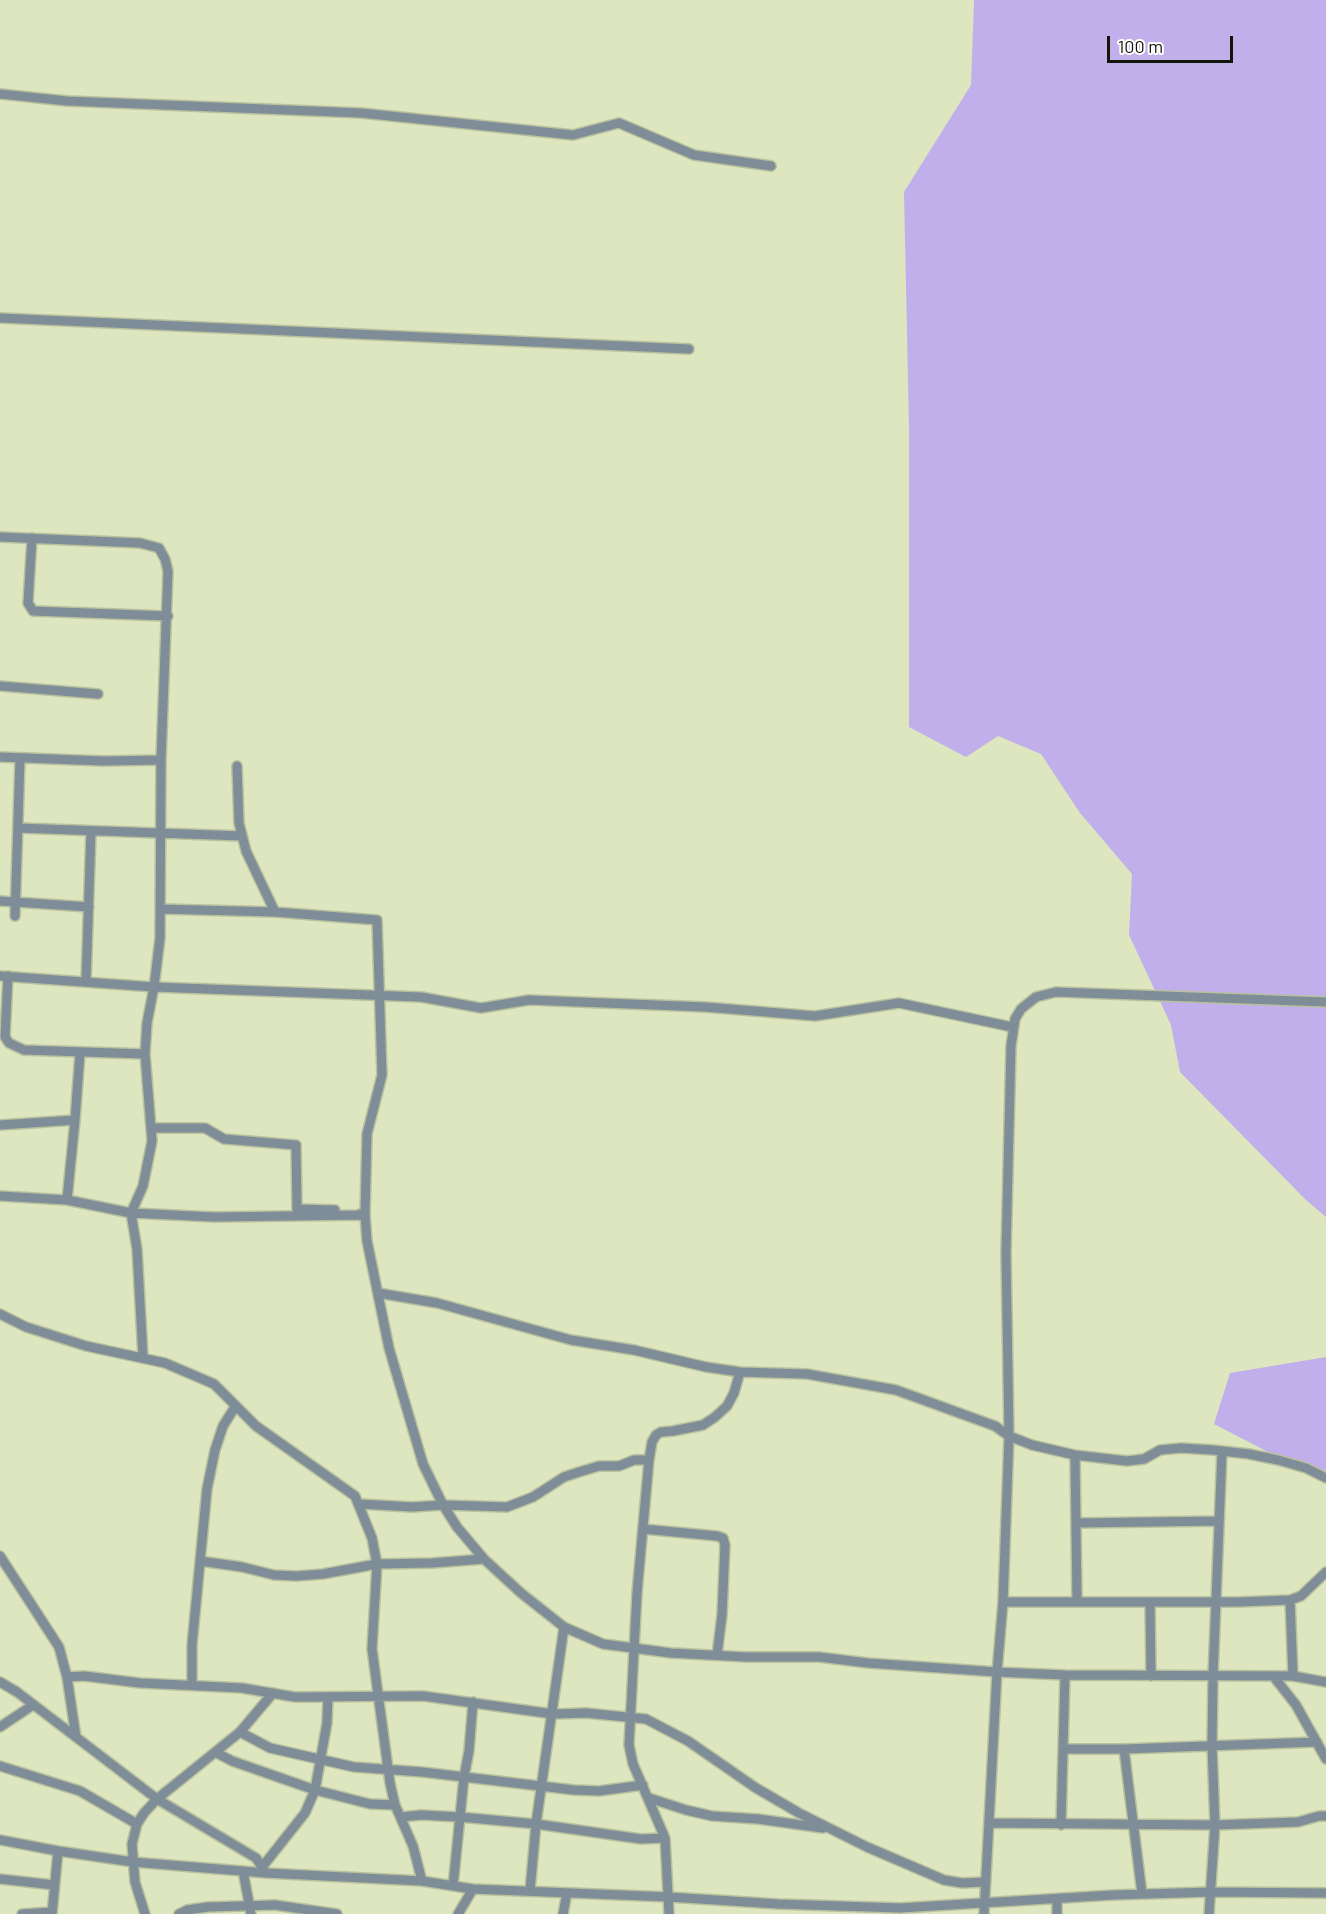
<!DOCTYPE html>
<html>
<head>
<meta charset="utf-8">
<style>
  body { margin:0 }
  #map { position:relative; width:1326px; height:1914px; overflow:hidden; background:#dde6bf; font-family:Barlow,sans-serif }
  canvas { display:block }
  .scale { position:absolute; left:1107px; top:36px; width:126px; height:27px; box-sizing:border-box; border:3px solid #121507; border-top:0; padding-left:8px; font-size:18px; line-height:21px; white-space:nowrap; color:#121507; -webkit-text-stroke:4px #fff; paint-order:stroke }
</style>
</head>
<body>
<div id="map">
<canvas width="1326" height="1914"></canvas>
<div class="scale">100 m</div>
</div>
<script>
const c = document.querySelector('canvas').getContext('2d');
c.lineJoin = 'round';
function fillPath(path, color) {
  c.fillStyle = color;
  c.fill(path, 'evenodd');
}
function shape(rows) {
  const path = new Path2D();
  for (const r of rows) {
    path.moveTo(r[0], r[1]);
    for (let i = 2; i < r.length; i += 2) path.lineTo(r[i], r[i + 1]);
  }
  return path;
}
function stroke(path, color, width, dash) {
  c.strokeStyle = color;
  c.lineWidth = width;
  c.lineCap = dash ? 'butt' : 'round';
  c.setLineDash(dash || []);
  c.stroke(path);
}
const green = shape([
  [974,0,1326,0,1326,1217,1305,1199,1180,1072,1171,1025,1129,935,1132,874,1080,813,1041,754,998,736,966,757,909,727,909,427,904,192,971,85],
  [1326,1357,1326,1482,1214,1424,1230,1373]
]);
const minor = shape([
  [0,94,67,101,361,113,573,135,619,123,694,155,771,166],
  [0,318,689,349],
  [0,537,140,543,159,548,165,559,168,571,161,760,160,938,154,987,147,1023,145,1054,152,1141,143,1186,131,1213,137,1249,143,1357],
  [32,538,28,603,33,611,168,616],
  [0,686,98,694],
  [0,757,103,761,161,760],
  [237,766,239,823,246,851,275,912,377,920,382,1075,367,1134,365,1215,360,1214],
  [18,828,242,836],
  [0,901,89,907],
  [160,909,275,912],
  [15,916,20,759],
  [0,976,154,987,421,997,481,1008,529,1000,705,1007,815,1016,899,1003,1012,1027],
  [8,976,5,1037,9,1043,24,1050,145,1054],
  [86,982,91,831],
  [0,1125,75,1120,80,1053],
  [152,1128,205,1128,224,1139,296,1145,297,1209,335,1210],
  [0,1196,67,1200,131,1213,214,1217,365,1215,367,1241,389,1348,423,1464,443,1505,457,1527,484,1559,521,1593,564,1627,603,1644,671,1653,746,1657,819,1657,868,1663,997,1672,1065,1675,1293,1676,1326,1682],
  [67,1200,75,1120],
  [378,1293,437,1303,571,1340,634,1350,706,1367,740,1372,807,1374,896,1390,995,1426,1009,1436,1032,1445,1075,1455,1127,1461,1144,1459,1160,1450,1181,1448,1213,1450,1249,1454,1278,1460,1306,1468,1326,1478],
  [0,1314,26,1327,86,1346,165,1363,214,1384,256,1426,355,1496,372,1538,377,1564,372,1649,390,1783,395,1805,413,1846,422,1881],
  [1075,1455,1077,1601],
  [360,1504,412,1507,443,1505,507,1507,533,1497,564,1477,579,1472,599,1466,619,1466,634,1460,649,1460],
  [1076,1523,1219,1521],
  [643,1529,717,1536,723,1538,725,1545,722,1615,717,1655],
  [0,1556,59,1647,67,1677,76,1737],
  [200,1561,242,1567,274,1575,296,1576,323,1574,377,1564,432,1563,484,1559],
  [1290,1600,1293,1676],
  [1003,1602,1238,1602,1290,1600,1301,1596,1326,1572],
  [1150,1602,1151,1676],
  [67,1677,84,1676,140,1683,242,1688,295,1697,423,1696,553,1714,586,1713,646,1719,688,1741,756,1788,799,1813,867,1847,944,1880,962,1883,986,1882],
  [1274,1677,1296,1705,1326,1759],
  [0,1682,17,1692,157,1799,256,1858,266,1873],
  [192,1684,192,1645,207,1489,215,1450,223,1426,235,1407],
  [0,1727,33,1705],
  [240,1732,270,1748,354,1767,422,1772,574,1790,599,1791,643,1785],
  [1063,1749,1124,1749,1317,1742],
  [1124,1749,1142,1894],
  [215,1752,232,1761,315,1790,370,1804,395,1805],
  [0,1766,80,1791,137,1824],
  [649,1798,686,1810,712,1816,758,1819,823,1828],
  [401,1817,421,1815,460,1817,536,1824,641,1839,665,1838],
  [990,1823,1215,1825,1298,1822,1319,1816,1326,1816],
  [1061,1825,1065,1675],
  [0,1840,58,1851,133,1862,266,1873,422,1881,473,1889,669,1897,778,1904,900,1908,1113,1895,1211,1892,1326,1893],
  [263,1866,305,1813,315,1790,327,1723,328,1697],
  [243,1871,251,1914],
  [0,1879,54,1885],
  [453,1886,464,1777,469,1751,473,1702],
  [530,1891,536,1824,564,1627],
  [1057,1899,1057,1914],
  [22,1914,51,1912],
  [52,1914,58,1851],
  [145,1914,135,1882,132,1844,137,1824,144,1813,157,1799,240,1732,273,1693],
  [179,1914,187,1910,208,1907,275,1905,337,1914],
  [458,1914,473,1889],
  [563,1914,567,1893],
  [669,1914,665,1838,633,1764,629,1745,637,1593,649,1460,652,1442,656,1435,661,1432,673,1431,703,1425,715,1417,727,1406,734,1393,740,1372],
  [984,1914,997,1672,1003,1602,1009,1436,1006,1253,1011,1046,1015,1019,1021,1009,1036,997,1056,992,1326,1002],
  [1209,1914,1215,1825,1212,1746,1213,1676,1222,1451]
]);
fillPath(green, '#c1afeb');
stroke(minor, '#b8c09e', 12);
stroke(minor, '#7e8d98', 9);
</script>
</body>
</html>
